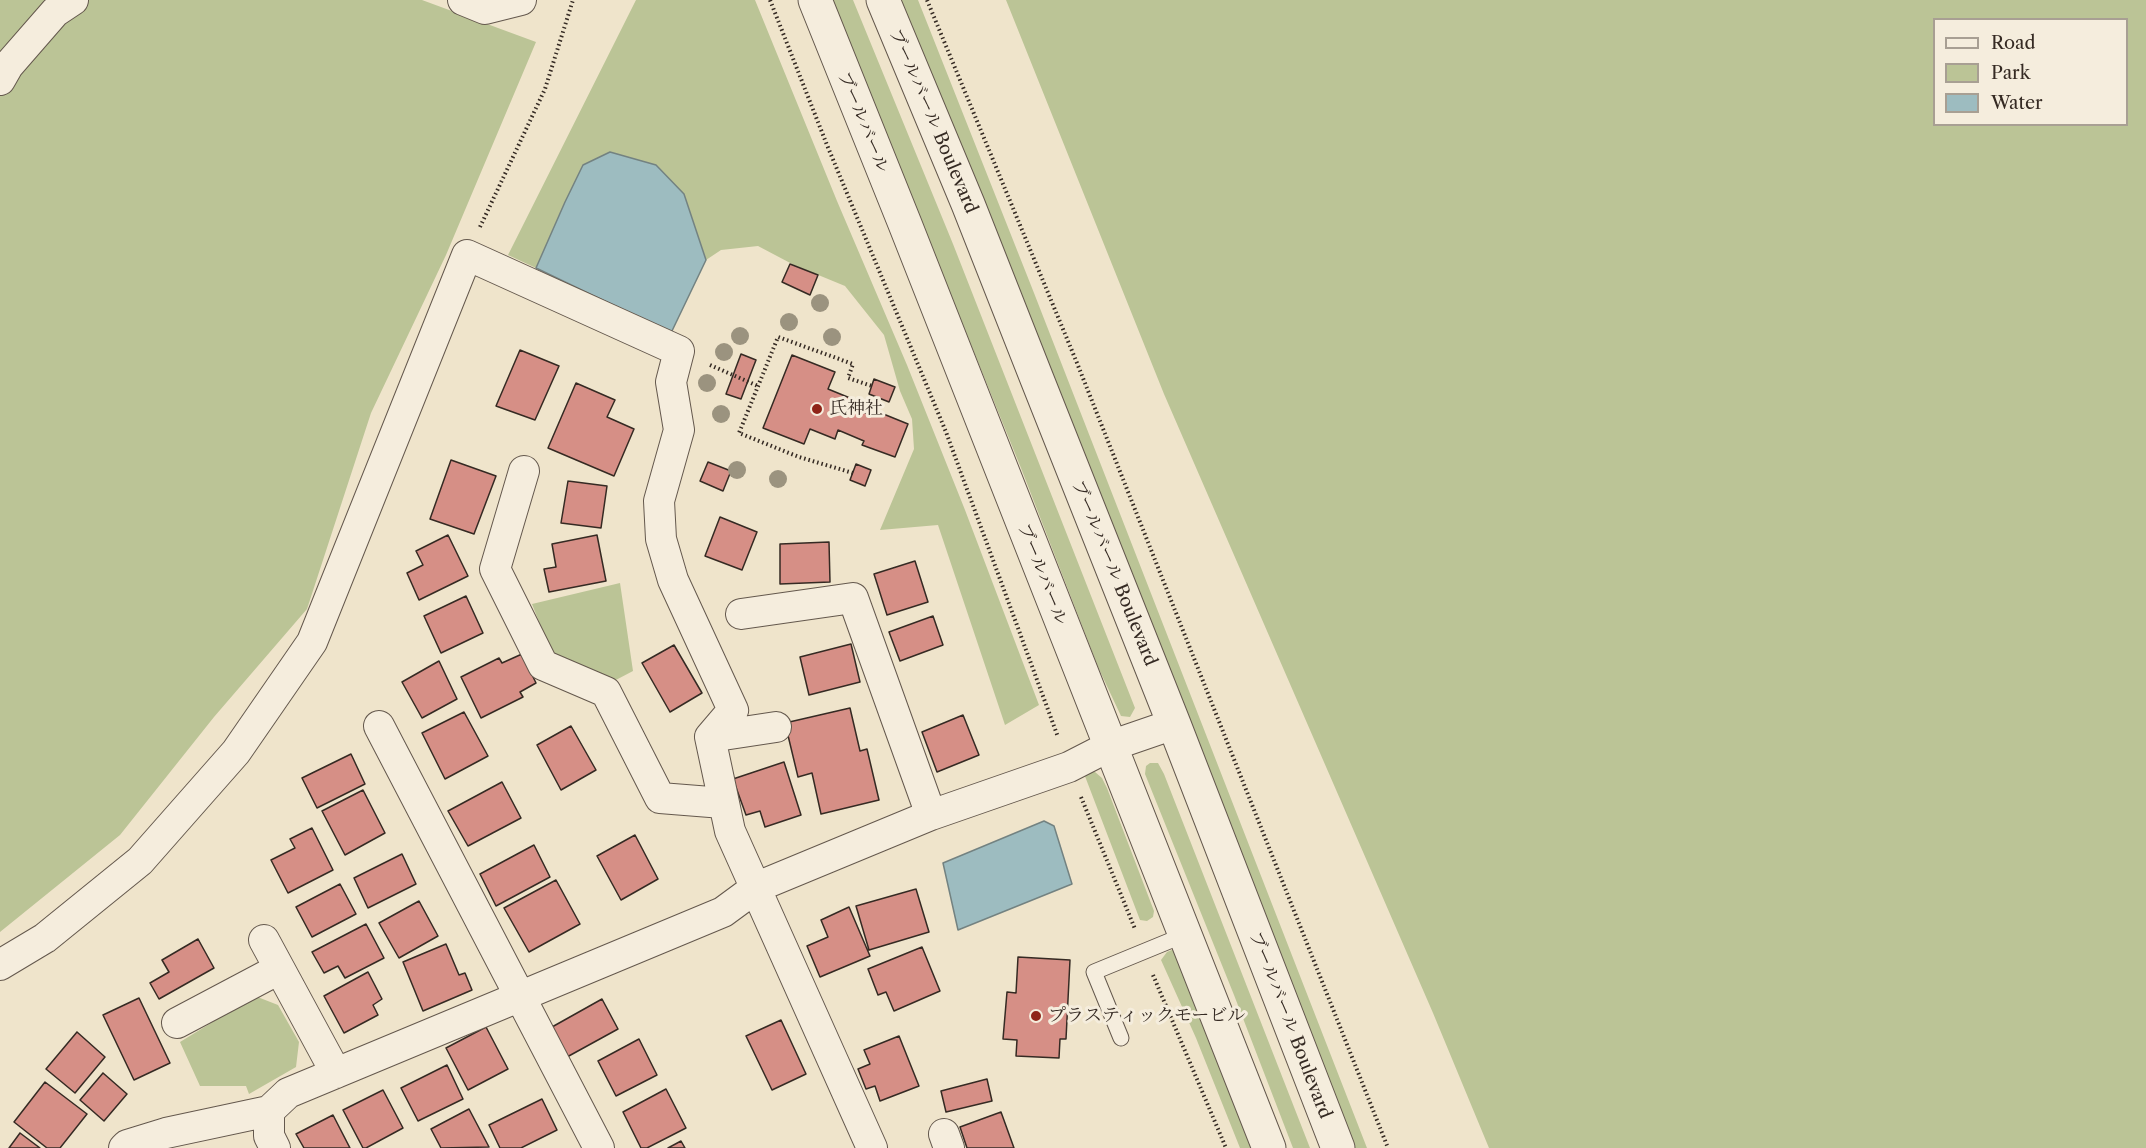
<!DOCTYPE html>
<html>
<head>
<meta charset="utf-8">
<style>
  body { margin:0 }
  #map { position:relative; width:2146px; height:1148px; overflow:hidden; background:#efe4cb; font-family:"Libre Caslon Text",serif }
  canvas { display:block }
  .legend { position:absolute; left:1933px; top:18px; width:195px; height:108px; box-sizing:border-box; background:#f5eddd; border:2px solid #a89f93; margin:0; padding:8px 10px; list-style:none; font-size:18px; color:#352a23 }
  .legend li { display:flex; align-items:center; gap:12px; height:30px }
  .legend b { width:30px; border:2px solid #a89f93 }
</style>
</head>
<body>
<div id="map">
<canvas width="2146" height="1148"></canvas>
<ul class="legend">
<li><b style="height:8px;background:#f5eddd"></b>Road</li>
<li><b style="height:16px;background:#bbc496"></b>Park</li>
<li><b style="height:16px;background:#9dbcc0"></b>Water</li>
</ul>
</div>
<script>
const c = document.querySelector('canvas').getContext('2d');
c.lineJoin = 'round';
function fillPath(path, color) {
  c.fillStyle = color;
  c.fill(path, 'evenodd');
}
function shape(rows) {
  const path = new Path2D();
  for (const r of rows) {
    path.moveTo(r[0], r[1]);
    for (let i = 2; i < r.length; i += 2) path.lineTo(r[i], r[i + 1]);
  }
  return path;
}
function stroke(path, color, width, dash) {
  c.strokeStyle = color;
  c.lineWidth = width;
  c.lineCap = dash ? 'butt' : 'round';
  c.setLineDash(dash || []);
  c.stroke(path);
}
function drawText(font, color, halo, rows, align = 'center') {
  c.font = font + ' "Libre Caslon Text","Noto Serif JP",serif';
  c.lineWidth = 6;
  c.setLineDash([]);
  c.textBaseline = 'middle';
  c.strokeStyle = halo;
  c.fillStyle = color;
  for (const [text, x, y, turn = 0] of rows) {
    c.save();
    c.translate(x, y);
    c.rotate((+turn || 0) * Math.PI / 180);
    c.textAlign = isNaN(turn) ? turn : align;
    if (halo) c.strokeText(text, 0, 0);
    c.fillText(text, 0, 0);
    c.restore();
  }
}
const green = shape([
  [0,0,422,0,536,42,446,255,371,413,307,609,214,717,120,835,0,932],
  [636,0,755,0,837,201,907,365,965,510,1039,705,1005,725,938,525,880,530,914,449,912,419,900,391,884,335,845,286,794,265,758,246,721,250,706,260,684,194,565,202,536,268,508,255],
  [831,0,853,0,953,244,1135,708,1130,717,1121,716,1098,667,1021,468],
  [899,0,918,0,1034,293,1367,1148,1349,1148],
  [1006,0,2146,0,2146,1148,1489,1148,1433,1013,1164,394],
  [1934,20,2126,20,2126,124,1934,124],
  [620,583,633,671,612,682,552,655,532,604],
  [1150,763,1158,763,1164,774,1310,1148,1293,1148,1234,995,1145,774,1146,766],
  [1083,771,1095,772,1102,778,1107,788,1154,911,1153,917,1147,921,1140,920],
  [1174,949,1256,1148,1240,1148,1196,1038,1161,960,1167,952],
  [255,996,278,1005,299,1042,296,1067,249,1094,246,1086,200,1086,180,1042]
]);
const water = shape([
  [610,152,656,165,684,194,706,260,671,333,536,268,565,202,583,165,610,152],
  [1044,821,1054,826,1072,884,958,930,943,863,1044,821]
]);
const building = shape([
  [790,264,818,275,810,295,782,282,790,264],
  [520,350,559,366,535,420,496,406,520,350],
  [741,354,756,360,741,399,726,394,741,354],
  [792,355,835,372,828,389,850,398,847,406,874,416,876,411,908,424,895,457,862,445,864,441,838,430,835,439,810,429,804,444,763,428,792,355],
  [874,379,895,387,889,402,869,394,874,379],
  [576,383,615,400,607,417,634,429,614,476,548,448,576,383],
  [451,460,496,476,474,534,430,519,451,460],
  [708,462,731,471,723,491,700,481,708,462],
  [856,464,871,470,865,486,850,480,856,464],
  [568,481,607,486,601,528,561,523,568,481],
  [720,517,757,532,742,570,705,556,720,517],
  [448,535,468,576,419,600,407,573,423,565,416,551,448,535],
  [597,535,606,581,549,592,544,569,556,567,552,544,597,535],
  [829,542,830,582,780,584,780,544,829,542],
  [915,561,928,602,887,615,874,574,915,561],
  [466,596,483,633,441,653,424,616,466,596],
  [933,616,943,645,900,661,889,632,933,616],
  [851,644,860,682,809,695,800,657,851,644],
  [674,645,702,693,670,712,642,663,674,645],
  [522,654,536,683,520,692,523,697,481,718,461,677,499,658,502,663,522,654],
  [439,661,457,699,422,718,402,682,439,661],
  [850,708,860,751,867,749,879,800,821,814,812,773,798,777,785,723,850,708],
  [464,712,488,756,445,779,422,733,464,712],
  [963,715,979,755,937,772,922,732,963,715],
  [571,726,596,770,561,790,537,745,571,726],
  [351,754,365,784,317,808,302,778,351,754],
  [784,762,801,815,765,827,760,811,746,815,733,779,784,762],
  [502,782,521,818,468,846,448,811,502,782],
  [363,790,385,833,345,855,322,811,363,790],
  [312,828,333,870,288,893,271,860,295,848,290,839,312,828],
  [635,835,658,879,621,900,597,856,635,835],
  [534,845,550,877,496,906,480,874,534,845],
  [402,854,416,884,368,908,354,878,402,854],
  [556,880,580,924,529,952,504,908,556,880],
  [340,884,356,914,312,937,296,907,340,884],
  [916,889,929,932,869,950,856,906,916,889],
  [419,901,438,936,399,958,379,923,419,901],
  [849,907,870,956,820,977,807,946,828,937,821,920,849,907],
  [366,924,384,958,345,978,338,966,324,973,312,952,366,924],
  [198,939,214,968,159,999,150,983,169,972,162,960,198,939],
  [446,944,459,975,465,973,472,990,423,1011,403,962,446,944],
  [922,947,940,991,894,1011,886,992,878,995,868,969,922,947],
  [1018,957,1070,960,1066,1039,1060,1039,1059,1058,1016,1056,1017,1040,1003,1039,1007,992,1016,993,1018,957],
  [368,972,382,999,373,1005,378,1015,344,1033,324,996,368,972],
  [139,998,170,1063,134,1080,103,1015,139,998],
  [602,999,618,1029,567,1057,552,1027,602,999],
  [781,1020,806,1074,772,1090,746,1036,781,1020],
  [486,1027,508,1069,468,1090,446,1048,486,1027],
  [77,1032,105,1057,75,1093,46,1069,77,1032],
  [899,1036,919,1086,880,1101,875,1086,866,1089,858,1069,870,1064,864,1050,899,1036],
  [639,1039,657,1075,616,1096,598,1061,639,1039],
  [447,1065,463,1099,418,1121,401,1088,447,1065],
  [103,1073,127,1094,104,1121,80,1100,103,1073],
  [987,1079,992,1101,946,1112,941,1091,987,1079],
  [45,1082,87,1114,60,1148,47,1148,14,1122,45,1082],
  [666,1089,686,1128,647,1148,641,1148,623,1112,666,1089],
  [383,1090,403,1128,366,1148,363,1148,343,1110,383,1090],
  [542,1099,557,1130,521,1148,500,1148,489,1125,542,1099],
  [469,1109,489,1147,441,1148,431,1129,469,1109],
  [1001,1112,1014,1148,967,1148,960,1127,1001,1112],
  [333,1115,350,1148,304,1148,296,1134,333,1115],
  [20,1133,40,1148,9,1148,20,1133],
  [681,1141,685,1148,668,1148,681,1141]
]);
const path = shape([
  [770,0,827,145,946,432,1058,737],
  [927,0,1077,363,1388,1148],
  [480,227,545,89,573,0],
  [710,365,758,386],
  [853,473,799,457,739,433,778,337,853,364,848,378,872,386],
  [1081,797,1135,929],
  [1153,975,1226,1148]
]);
const service = shape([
  [1121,1038,1094,972,1184,935]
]);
const minor = shape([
  [463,0,485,9,521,0],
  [0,80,8,66,55,12,73,0],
  [524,471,495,569,543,665,606,692,660,798,723,803],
  [741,614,853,598,931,815],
  [379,726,599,1148],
  [710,737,776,727],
  [264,940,336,1073],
  [0,965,45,938,140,861,236,752,312,642,467,255,679,351,671,382,679,430,659,501,661,539,673,580,733,710,710,737,730,831,872,1148],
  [177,1023,279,969],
  [944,1134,949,1148],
  [124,1148,127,1145,166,1133,269,1111],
  [275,1148,269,1136,269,1111,288,1093,723,912,757,887,931,815,1069,767,1110,746,1174,724]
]);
const tertiary = shape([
  [815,0,905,224,1269,1148],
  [883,0,968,204,1037,379,1174,724,1338,1148]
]);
const trees = [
  [820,303],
  [789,322],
  [740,336],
  [832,337],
  [724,352],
  [707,383],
  [721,414],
  [737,470],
  [778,479]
];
const markers = [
  [817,409,6,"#8f2418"],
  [1036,1016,6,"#8f2418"]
];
const streetNames = [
  ["ブールバール Boulevard",933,121,67],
  ["ブールバール",863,122,68],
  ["ブールバール Boulevard",1114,573,68],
  ["ブールバール",1042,574,69],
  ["ブールバール Boulevard",1290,1025,69]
];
const poiNames = [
  ["氏神社",829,409],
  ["プラスティックモービル",1048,1016]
];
fillPath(green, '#bbc496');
fillPath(water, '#9dbcc0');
stroke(water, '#738281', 1.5);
fillPath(building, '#d68f86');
stroke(building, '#352a23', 1.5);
stroke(service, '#64584d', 17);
stroke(minor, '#64584d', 32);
stroke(tertiary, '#64584d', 35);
stroke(path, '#352a23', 4, [1.5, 3]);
stroke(service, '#f5eddd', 15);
stroke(minor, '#f5eddd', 30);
stroke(tertiary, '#f5eddd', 33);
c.fillStyle = '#9b937f';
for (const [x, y] of trees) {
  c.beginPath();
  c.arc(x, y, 9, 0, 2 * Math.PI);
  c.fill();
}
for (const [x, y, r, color] of markers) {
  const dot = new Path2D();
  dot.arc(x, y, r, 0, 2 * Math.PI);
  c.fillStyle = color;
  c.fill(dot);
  stroke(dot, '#f5eddd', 2);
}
drawText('18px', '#352a23', '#f5eddd', streetNames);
drawText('18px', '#352a23', '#f5eddd', poiNames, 'left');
</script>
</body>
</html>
